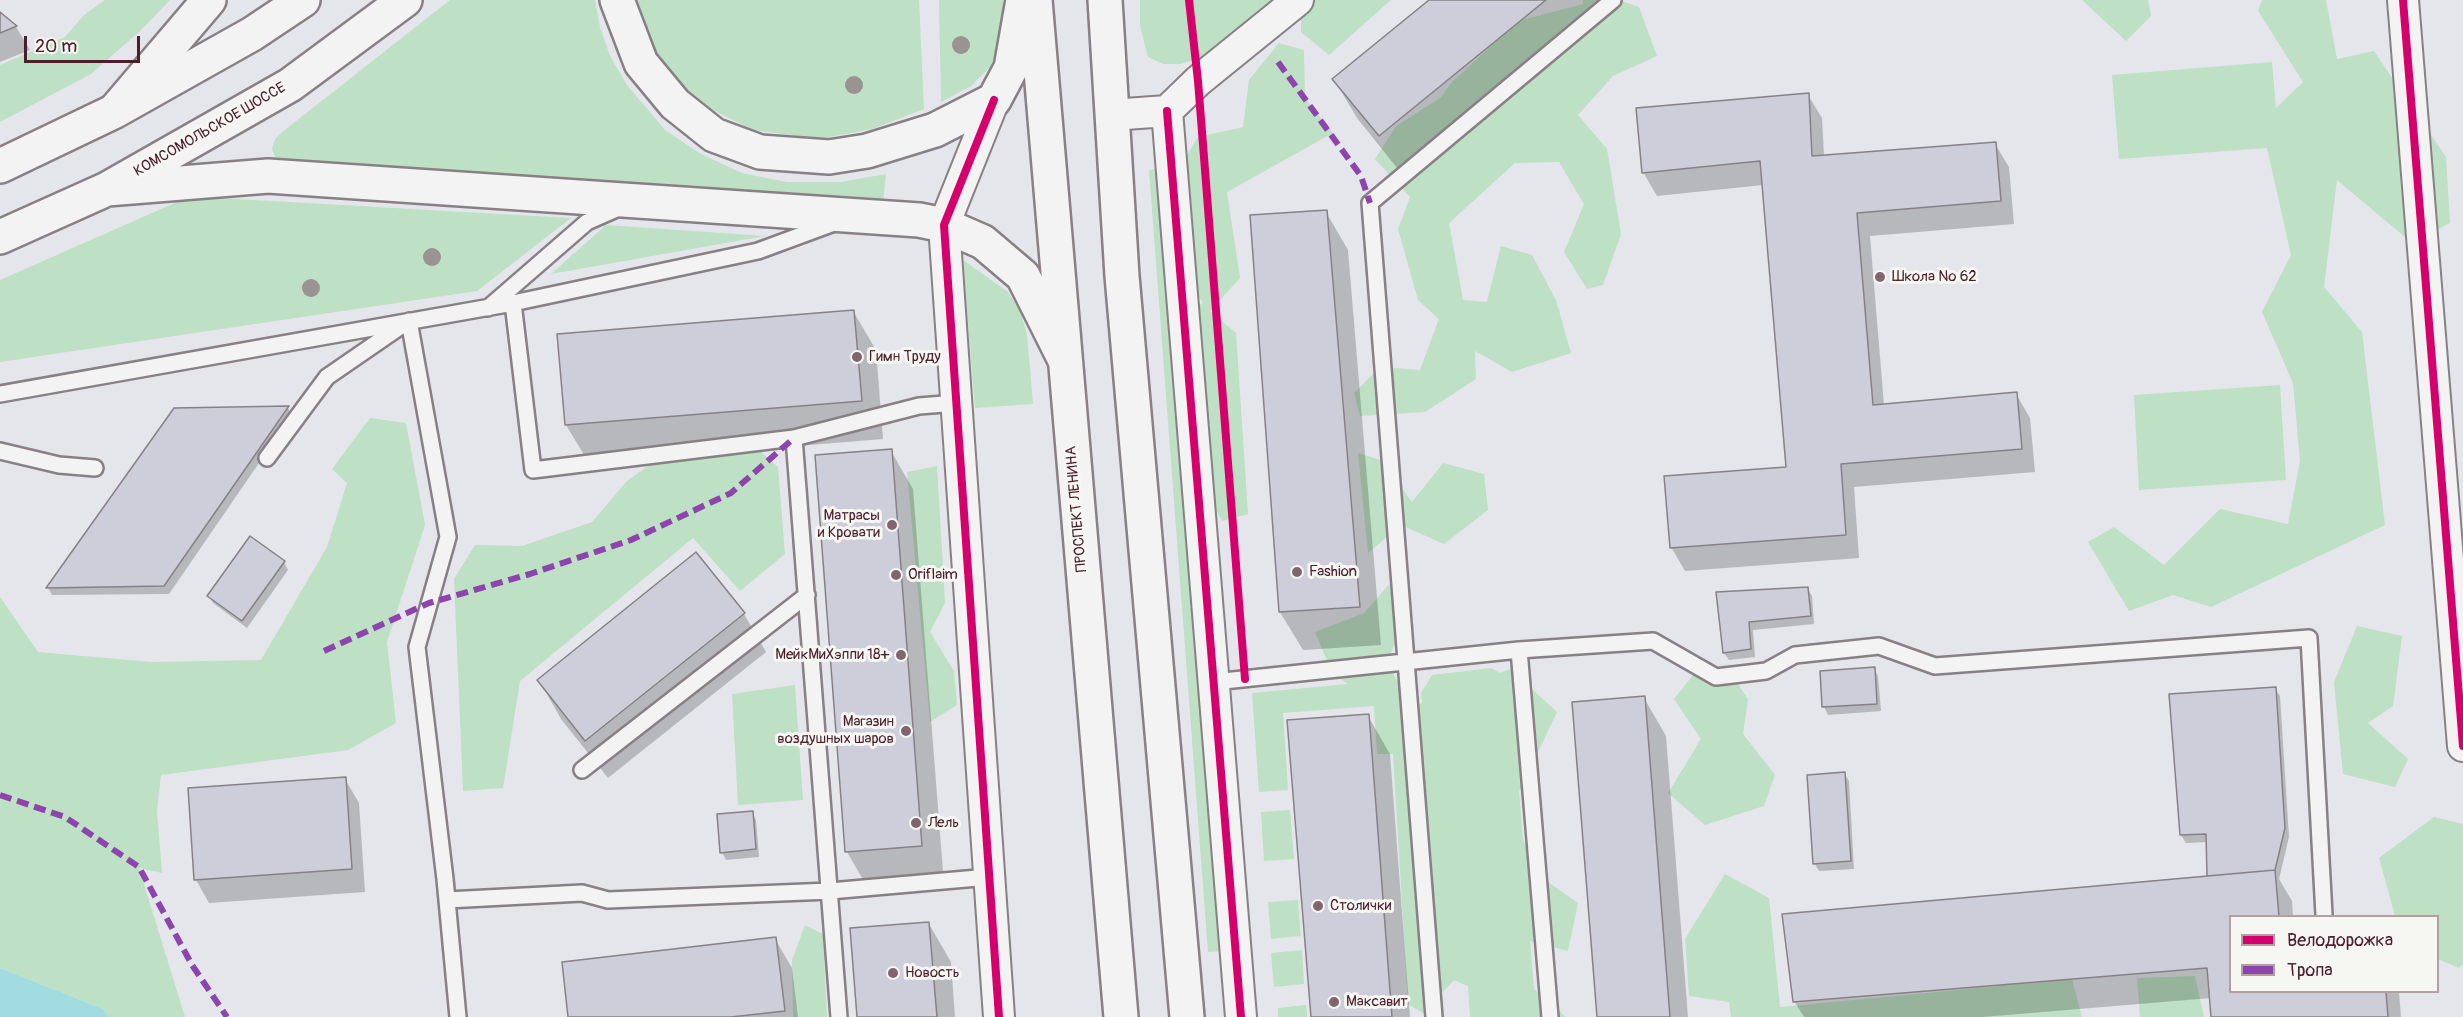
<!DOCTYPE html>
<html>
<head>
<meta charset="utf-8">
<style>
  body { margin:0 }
  #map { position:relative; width:2463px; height:1017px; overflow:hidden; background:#e4e6ec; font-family:Pangolin,sans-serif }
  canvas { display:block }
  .legend { position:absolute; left:2229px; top:915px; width:210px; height:78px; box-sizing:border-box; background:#f6f6f2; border:2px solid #b1a0a2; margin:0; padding:8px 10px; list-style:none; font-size:18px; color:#4a1f2b }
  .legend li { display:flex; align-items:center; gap:12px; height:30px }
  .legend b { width:30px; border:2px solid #b1a0a2 }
  .scale { position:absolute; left:24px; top:36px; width:116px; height:27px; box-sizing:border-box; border:3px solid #4a1f2b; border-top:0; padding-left:8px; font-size:18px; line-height:21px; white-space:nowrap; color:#4a1f2b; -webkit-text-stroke:4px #f6f6f2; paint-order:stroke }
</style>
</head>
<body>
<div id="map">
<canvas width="2463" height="1017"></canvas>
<ul class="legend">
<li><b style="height:8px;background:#d6006c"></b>Велодорожка</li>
<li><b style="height:8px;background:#8e44ad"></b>Тропа</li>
</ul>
<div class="scale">20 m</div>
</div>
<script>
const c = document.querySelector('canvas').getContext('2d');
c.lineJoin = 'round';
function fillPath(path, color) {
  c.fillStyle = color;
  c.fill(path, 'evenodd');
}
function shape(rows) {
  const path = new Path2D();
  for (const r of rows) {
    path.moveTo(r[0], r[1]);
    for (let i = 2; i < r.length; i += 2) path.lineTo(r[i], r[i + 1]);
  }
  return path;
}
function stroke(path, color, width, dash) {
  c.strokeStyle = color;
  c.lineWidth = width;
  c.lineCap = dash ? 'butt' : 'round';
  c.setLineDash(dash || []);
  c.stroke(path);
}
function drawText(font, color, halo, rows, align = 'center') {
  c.font = font + ' Pangolin,sans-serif';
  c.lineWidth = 6;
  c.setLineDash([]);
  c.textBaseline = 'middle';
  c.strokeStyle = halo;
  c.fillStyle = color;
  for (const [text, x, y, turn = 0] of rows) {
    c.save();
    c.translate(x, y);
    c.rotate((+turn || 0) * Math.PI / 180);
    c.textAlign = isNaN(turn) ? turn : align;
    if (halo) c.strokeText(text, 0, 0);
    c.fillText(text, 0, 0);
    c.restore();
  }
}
const green = shape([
  [105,0,170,0,140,31,91,74,0,122,0,65,65,37,84,15],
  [450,0,595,0,600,27,610,56,627,85,665,130,701,154,742,173,787,182,841,182,886,174,883,202,289,162,276,159,272,149,275,139,286,129],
  [634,0,919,0,924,109,872,129,819,139,753,130,697,102,662,63,636,11],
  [939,0,1003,0,1004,12,1001,44,990,67,971,86,941,102],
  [1140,0,1273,0,1201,58,1180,64,1163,64,1148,57,1140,26],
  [1301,0,1391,0,1329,55,1301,32],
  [1583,0,1619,0,1639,7,1657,56,1613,76,1578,115,1607,149,1621,234,1603,285,1587,289,1564,252,1584,204,1559,162,1515,163,1449,223,1463,300,1487,302,1501,246,1532,255,1556,300,1571,353,1512,372,1475,351,1476,379,1425,412,1360,416,1354,393,1380,367,1420,370,1439,319,1418,300,1398,229,1410,197,1375,159,1396,126,1440,98,1451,83,1518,21,1583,4],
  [2082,0,2148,0,2151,16,2126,41],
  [2262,0,2326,0,2337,59,2374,51,2446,157,2450,223,2412,243,2337,180,2324,287,2362,332,2385,525,2211,607,2173,595,2129,611,2088,542,2114,527,2164,565,2220,509,2288,524,2300,461,2293,383,2262,312,2291,255,2267,148,2119,159,2112,75,2272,62,2276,108,2303,82,2258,11],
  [1279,43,1304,50,1305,98,1333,133,1227,192,1240,278,1210,311,1236,333,1248,514,1222,521,1184,451,1226,951,1208,952,1149,170,1156,169,1162,176,1164,194,1198,137,1243,127,1249,80],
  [1183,273,1203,303,1176,317],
  [218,198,571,218,477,291,0,362,0,280,177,202],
  [606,225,765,236,551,274],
  [963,260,1008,292,1020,311,1027,334,1033,404,975,408],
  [2280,385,2286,480,2139,490,2134,395],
  [370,418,406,423,425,525,387,642,396,723,348,750,161,775,157,811,162,873,139,868,185,1017,109,1017,103,1009,0,968,0,597,38,652,152,662,261,660,327,547,347,483,332,469],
  [759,450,778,467,785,554,740,591,693,538,520,681,503,788,463,791,454,579,475,545,522,546,592,522,627,481,655,461],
  [1358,453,1381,460,1412,502,1443,463,1484,474,1488,510,1444,544,1401,525,1368,553],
  [937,466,945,603,930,632,954,671,957,705,930,722,907,472],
  [1392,581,1405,620,1387,662,1411,707,1422,703,1421,693,1432,675,1491,668,1500,673,1510,669,1557,712,1519,792,1523,838,1531,870,1578,903,1568,951,1530,941,1534,989,1566,1017,1470,1017,1468,986,1454,980,1423,1013,1408,1004,1393,754,1377,754,1374,706,1283,713,1288,790,1259,792,1252,693,1348,684,1332,673,1315,632,1364,613],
  [2357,626,2402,636,2393,706,2368,723,2408,759,2395,787,2343,774,2334,682],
  [1725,665,1748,699,1743,734,1775,775,1764,806,1705,825,1668,793,1701,739,1674,699,1697,670],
  [795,685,803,800,738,805,732,694],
  [1290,810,1294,859,1264,861,1261,812],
  [2434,817,2463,824,2463,964,2459,968,2438,959,2438,916,2395,916,2379,858],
  [1725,874,1769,898,1780,1007,2072,979,2082,1017,1731,1017,1729,1002,1689,996,1685,939],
  [1298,900,1301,936,1271,939,1268,902],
  [805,925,823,934,827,1017,793,1017,792,960],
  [1302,950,1304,984,1274,987,1271,953],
  [2195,976,2204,1017,2140,1017,2137,978],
  [1306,1005,1307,1017,1278,1017,1278,1008]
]);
const water = shape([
  [0,968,103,1009,109,1017,0,1017]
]);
const shadow = shape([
  [1431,0,1615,0,1402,174,1357,118,1334,79],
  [0,14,16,27,30,50,0,62],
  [1808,95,1822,118,1824,156,1995,144,2009,167,2014,224,1870,236,1884,405,2016,394,2030,418,2035,472,1854,487,1859,558,1685,571,1671,547,1787,469,1763,185,1657,196,1643,172],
  [1326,212,1348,250,1381,645,1303,650,1280,612],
  [853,311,876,350,883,439,589,463,566,425,559,335],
  [288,408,292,415,169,594,52,595,48,588,174,409],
  [891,451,913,489,944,884,869,890,847,852],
  [284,562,288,570,247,628,213,603,209,596],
  [1807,588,1812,596,1814,624,1753,630,1755,657,1729,660,1724,653,1718,593],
  [744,614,766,652,608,778,561,719,539,680],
  [1874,669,1878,676,1881,711,1828,715,1824,707],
  [2275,689,2280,696,2289,837,2279,879,2292,901,2293,916,2230,916,2230,992,2399,992,2401,1017,2213,1017,2211,998,1983,1017,1804,1017,1794,1001,2210,877,2207,842,2186,843,2181,835],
  [1644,698,1666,736,1688,1017,1598,1017],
  [1368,716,1390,754,1410,1017,1312,1017],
  [1844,773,1849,781,1854,869,1819,871,1814,863],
  [345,779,359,803,365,892,209,903,196,880],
  [752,813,756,820,759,857,726,860,722,852],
  [929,924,951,962,955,1017,858,1017],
  [775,939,792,968,798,1017,569,1017]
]);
const building = shape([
  [1429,0,1546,0,1379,136,1332,79,1429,0],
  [0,12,17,26,0,33,0,12],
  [1809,93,1812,156,1996,142,2001,201,1857,213,1873,405,2017,392,2022,449,1841,464,1846,535,1670,548,1664,476,1786,467,1760,161,1642,173,1636,108,1809,93],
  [1327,210,1360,607,1279,612,1250,215,1327,210],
  [854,310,862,401,565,425,557,334,854,310],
  [289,406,164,586,46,588,174,408,289,406],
  [892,449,922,846,845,852,815,455,892,449],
  [250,536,285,561,242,621,207,596,250,536],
  [696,552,745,613,585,741,537,680,696,552],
  [1808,587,1811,616,1749,622,1751,649,1723,653,1716,592,1808,587],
  [1875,667,1877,704,1822,707,1820,671,1875,667],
  [2276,687,2285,828,2275,870,2207,876,2206,834,2180,835,2169,694,2276,687],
  [1645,696,1670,1017,1597,1017,1572,702,1645,696],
  [1369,714,1392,1017,1311,1017,1287,720,1369,714],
  [1845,772,1851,861,1813,864,1807,775,1845,772],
  [346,777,352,869,194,880,188,788,346,777],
  [753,811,756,849,720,853,717,814,753,811],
  [2275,870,2279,916,2230,916,2230,992,2386,992,2388,1017,2211,1017,2207,968,1793,1002,1782,914,2275,870],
  [929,922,937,1017,857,1017,850,928,929,922],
  [776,937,785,1011,731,1017,568,1017,562,962,776,937]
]);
const service = shape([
  [513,303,533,470,794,438,919,406,957,403],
  [488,308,587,222,621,207],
  [409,321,448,537,417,647,445,879,458,1017],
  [0,394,513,303,758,251,834,223],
  [794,438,839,1017],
  [0,451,59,465,95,468],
  [267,458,327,377,404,324],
  [1519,650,1550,1017],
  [1214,682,1519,650,1653,641,1716,677,1766,671,1795,655,1879,646,1935,666,2309,638,2324,915],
  [582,770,807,595],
  [447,900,582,893,608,900,830,891,989,877],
  [1434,1017,1370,203,1613,0]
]);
const minor = shape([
  [2403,0,2463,746],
  [994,100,944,225,999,1017],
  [1167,111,1241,1017],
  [1111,115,1167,111,1198,81,1298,0]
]);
const secondary = shape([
  [117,108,209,0]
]);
const primary = shape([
  [617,0,641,63,675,104,714,135,760,152,829,157,867,151,935,130,994,100,1011,68,1023,0],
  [1035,0,1121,1017],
  [1105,0,1122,276,1187,1017],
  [0,166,115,111,252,34,303,0],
  [107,189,268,176,919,220,944,225,983,242,1023,276,1064,358],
  [0,237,107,189,290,85,405,0]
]);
const quiet = shape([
  [1278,62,1361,176,1370,203],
  [324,651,429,603,530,574,631,540,731,493,794,438],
  [0,795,65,817,139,867,192,965,227,1017]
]);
const cycleway = shape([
  [1189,0,1198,81,1245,679],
  [2403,0,2463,746],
  [994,100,944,225,999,1017],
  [1167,111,1241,1017]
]);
const trees = [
  [961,45],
  [854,85],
  [432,257],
  [311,288]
];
const markers = [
  [1880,277,6,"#80656f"],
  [857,357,6,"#80656f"],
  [892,525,6,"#80656f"],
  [1297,572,6,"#80656f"],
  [896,575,6,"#80656f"],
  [901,655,6,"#80656f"],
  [906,731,6,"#80656f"],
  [916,823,6,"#80656f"],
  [1318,906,6,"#80656f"],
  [893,973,6,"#80656f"],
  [1334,1002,6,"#80656f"]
];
const streetNames = [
  ["КОМСОМОЛЬСКОЕ ШОССЕ",210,130,-30],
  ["ПРОСПЕКТ ЛЕНИНА",1077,509,-95]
];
const poiNames = [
  ["Школа № 62",1892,277],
  ["Гимн Труду",869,357],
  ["Матрасы",880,516,"right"],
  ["и Кровати",880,533,"right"],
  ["Fashion",1309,572],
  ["Oriflaim",908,575],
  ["МейкМиХэппи 18+",889,655,"right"],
  ["Магазин",894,722,"right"],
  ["воздушных шаров",894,739,"right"],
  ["Лель",928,823],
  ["Столички",1330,906],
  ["Новость",905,973],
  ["Максавит",1346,1002]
];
fillPath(green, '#bee0c4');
fillPath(water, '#a2dbe0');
fillPath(shadow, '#0003');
fillPath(building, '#cdceda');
stroke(building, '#888085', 1.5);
stroke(service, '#888085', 20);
stroke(minor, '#888085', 34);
stroke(secondary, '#888085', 38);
stroke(primary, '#888085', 38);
stroke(service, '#f2f3f2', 15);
stroke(minor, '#f2f3f2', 30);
stroke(secondary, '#f2f3f2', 33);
stroke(primary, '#f2f3f2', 33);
stroke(quiet, '#8e44ad', 6, [12, 6]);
stroke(cycleway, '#d6006c', 8);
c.fillStyle = '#9b9292';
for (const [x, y] of trees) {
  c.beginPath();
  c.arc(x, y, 9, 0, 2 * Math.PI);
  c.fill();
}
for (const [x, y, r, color] of markers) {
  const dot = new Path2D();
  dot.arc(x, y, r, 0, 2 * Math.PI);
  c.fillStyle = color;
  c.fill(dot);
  stroke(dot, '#f6f6f2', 2);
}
drawText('15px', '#4a1f2b', '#f6f6f2', streetNames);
drawText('15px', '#4a1f2b', '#f6f6f2', poiNames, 'left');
</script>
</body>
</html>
